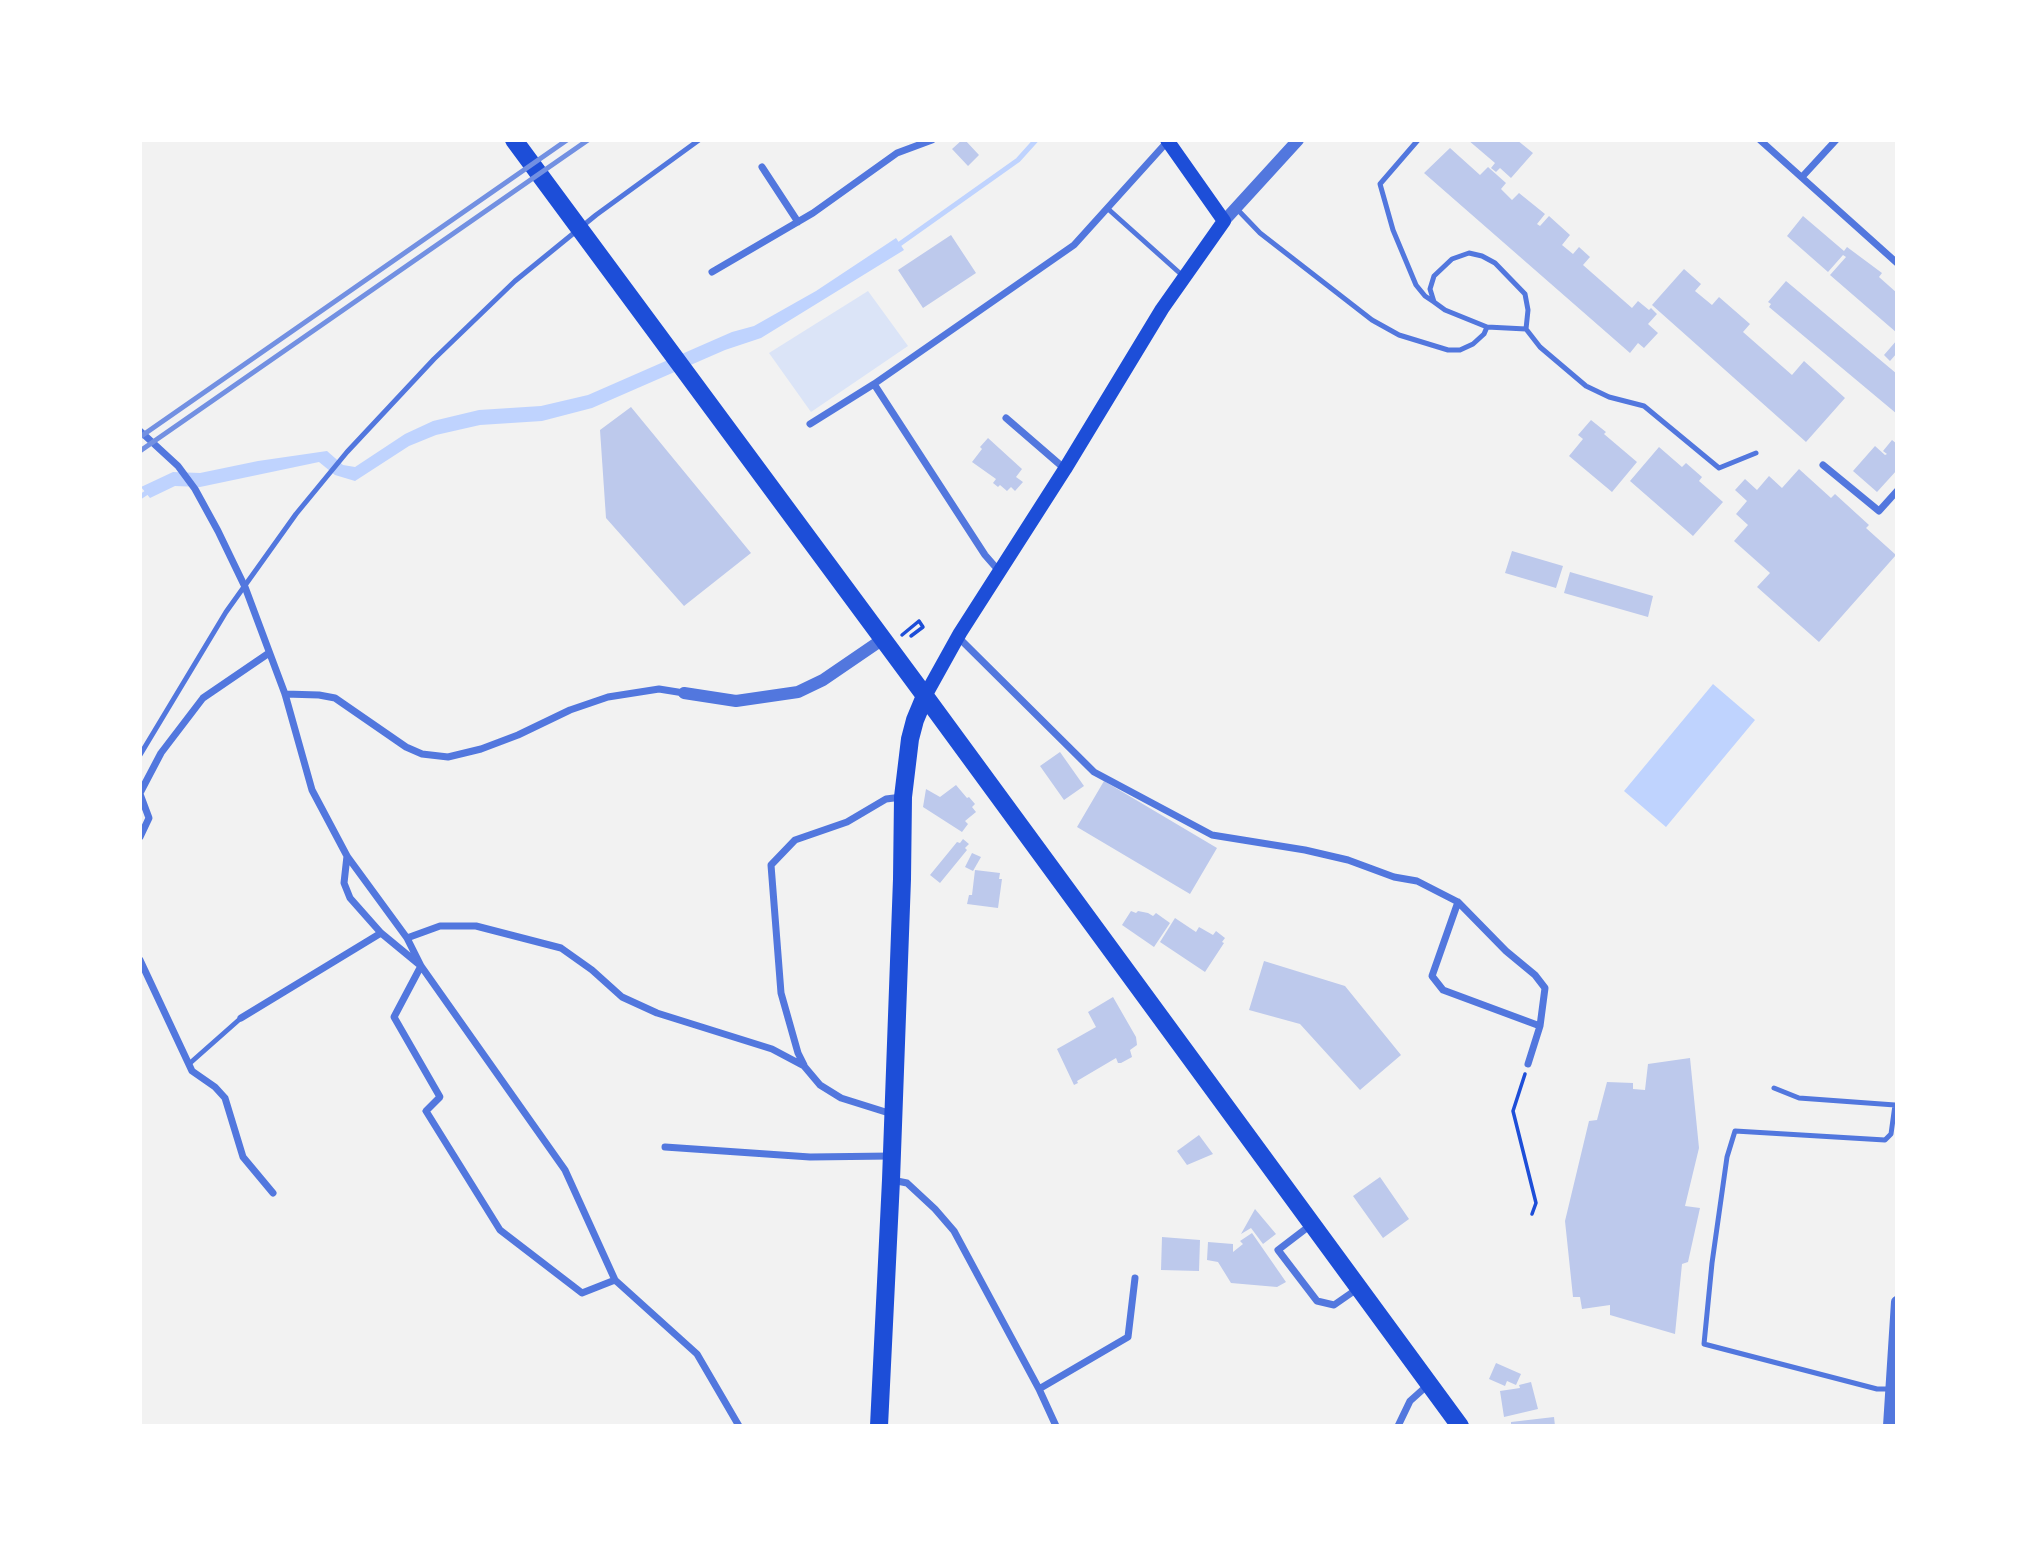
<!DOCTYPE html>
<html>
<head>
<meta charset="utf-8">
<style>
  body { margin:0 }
  #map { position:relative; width:2037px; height:1566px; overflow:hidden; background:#f2f2f2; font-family:Rubik,sans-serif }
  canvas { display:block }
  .frame { position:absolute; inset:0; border:142px solid #fff; pointer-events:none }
</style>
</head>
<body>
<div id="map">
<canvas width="2037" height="1566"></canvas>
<div class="frame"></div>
</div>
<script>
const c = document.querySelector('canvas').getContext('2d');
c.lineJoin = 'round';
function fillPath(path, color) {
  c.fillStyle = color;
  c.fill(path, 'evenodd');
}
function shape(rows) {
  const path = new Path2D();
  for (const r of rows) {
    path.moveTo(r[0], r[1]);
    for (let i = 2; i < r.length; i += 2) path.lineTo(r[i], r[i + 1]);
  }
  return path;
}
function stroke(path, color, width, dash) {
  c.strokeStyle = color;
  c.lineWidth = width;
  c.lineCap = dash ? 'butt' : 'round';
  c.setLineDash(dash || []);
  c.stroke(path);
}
const green = shape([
  [868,291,908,346,811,412,769,353]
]);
const water = shape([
  [896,238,904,250,761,338,725,350,592,408,542,421,480,425,436,435,409,446,355,481,335,475,319,462,200,487,175,486,150,498,141,487,173,472,200,473,258,461,327,451,343,465,355,467,405,434,433,421,479,410,541,406,588,395,732,332,754,326,816,291],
  [1713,684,1755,720,1666,827,1624,791]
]);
const stream = shape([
  [894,248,1018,160,1036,140],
  [140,497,152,489]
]);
const building = shape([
  [962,140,965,140,979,155,968,166,952,149],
  [1468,140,1517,140,1533,153,1511,178,1500,168,1496,172,1491,168,1495,163],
  [1450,148,1480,175,1488,167,1506,183,1501,189,1512,200,1519,193,1545,214,1537,224,1540,226,1549,216,1570,235,1562,245,1573,254,1579,247,1590,257,1583,265,1632,308,1638,301,1649,310,1651,308,1657,314,1648,324,1658,333,1644,348,1638,343,1630,353,1424,173],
  [1803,216,1844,251,1847,247,1882,273,1879,277,1897,293,1897,333,1830,275,1846,257,1843,255,1828,272,1787,236],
  [951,235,976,273,923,308,898,270],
  [1684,269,1701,284,1695,291,1712,305,1719,297,1750,324,1743,332,1792,375,1804,361,1845,398,1806,442,1652,305],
  [1786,281,1897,374,1897,414,1769,307,1771,304,1768,302],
  [1897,340,1897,353,1890,361,1884,355],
  [631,407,751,553,684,606,606,518,600,430],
  [1591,420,1606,432,1604,434,1637,462,1612,492,1569,456,1583,439,1578,435],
  [988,438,1022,469,1016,477,1023,482,1015,491,1011,487,1007,491,1000,485,998,487,993,483,996,479,972,462,982,449,980,447],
  [1892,440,1897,444,1897,470,1877,492,1853,471,1875,446,1885,455,1887,454,1883,451],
  [1659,447,1682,467,1686,463,1702,477,1699,481,1723,502,1693,536,1630,481],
  [1799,469,1831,498,1835,494,1869,525,1866,528,1896,555,1819,642,1757,587,1770,573,1734,541,1748,525,1736,514,1747,501,1735,490,1745,479,1757,490,1769,476,1782,488],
  [1512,551,1563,566,1556,588,1505,573],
  [1570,572,1653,596,1648,617,1564,593],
  [1060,752,1084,786,1064,800,1040,766],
  [1104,781,1217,848,1190,894,1077,827],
  [956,785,967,798,969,797,975,804,972,807,976,812,965,821,968,824,962,832,923,807,926,789,940,797],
  [963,839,969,844,965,848,967,850,940,883,930,875,957,842,960,843],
  [972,853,981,857,973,871,965,867],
  [975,870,1000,873,999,879,1002,879,998,908,967,904,969,895,972,895],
  [1131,911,1136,913,1138,911,1148,913,1153,916,1156,913,1170,923,1154,947,1122,925],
  [1175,918,1196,932,1199,927,1213,935,1216,931,1225,938,1222,942,1224,943,1205,972,1160,942],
  [1264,961,1345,986,1401,1055,1360,1090,1300,1024,1249,1010],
  [1113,997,1136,1037,1137,1045,1130,1050,1132,1057,1121,1063,1118,1063,1116,1058,1077,1081,1078,1083,1074,1085,1057,1049,1096,1027,1088,1012],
  [1690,1058,1699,1148,1685,1206,1700,1208,1688,1262,1682,1264,1675,1334,1610,1315,1610,1305,1582,1309,1580,1297,1573,1297,1565,1221,1589,1121,1597,1120,1607,1082,1633,1083,1633,1089,1645,1090,1648,1064],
  [1199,1135,1213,1154,1187,1165,1177,1151],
  [1380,1177,1409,1219,1383,1238,1353,1196],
  [1255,1209,1276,1234,1263,1244,1251,1228,1241,1234],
  [1252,1233,1286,1282,1277,1287,1231,1283,1218,1262,1207,1260,1208,1242,1233,1244,1233,1252,1243,1244,1240,1241],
  [1162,1237,1200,1240,1199,1271,1161,1270],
  [1496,1363,1521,1374,1516,1385,1507,1381,1505,1386,1489,1379],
  [1531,1382,1538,1409,1504,1417,1500,1391,1520,1388,1519,1385],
  [1554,1417,1555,1426,1511,1426,1511,1422]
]);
const path = shape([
  [902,635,919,621],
  [911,636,923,627,919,621],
  [1525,1074,1513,1111,1536,1203,1532,1214]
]);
const service = shape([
  [1418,140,1380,184,1393,230,1416,285,1425,296,1434,302],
  [1107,208,1183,276],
  [1236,208,1260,233,1372,320,1399,335,1448,350,1460,350,1473,344,1484,334,1487,327],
  [1526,329,1528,310,1525,294,1495,263,1482,256,1469,253,1452,259,1434,276,1430,289,1434,302,1445,310,1487,327,1526,329,1540,347,1586,386,1609,397,1644,406,1719,468,1756,453],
  [140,755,226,612,296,514,347,452,434,359,515,281,596,215,699,140],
  [189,1064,241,1018],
  [1774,1088,1799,1098,1895,1105],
  [1892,1389,1877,1389,1704,1344,1712,1263,1727,1157,1735,1131,1885,1140,1891,1134,1895,1105,1897,1105]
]);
const minor = shape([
  [1760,140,1897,263],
  [762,167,798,222],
  [1802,177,1836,140],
  [712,272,813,213,897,153,932,140],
  [874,384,985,555,999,571],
  [1006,418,1065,469],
  [810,424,874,384,1074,245,1167,142],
  [140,431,178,466,195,489,218,531,245,587,285,694,312,790,347,856,407,938,421,966,565,1170,615,1280,697,1354,739,1426],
  [1823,465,1879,511,1897,491],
  [958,637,1094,772,1212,835,1305,850,1348,860,1394,877,1417,881,1458,902,1432,976,1443,990,1540,1026,1528,1064],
  [285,694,319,695,335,698,406,747,422,754,448,757,481,749,518,735,570,710,608,697,659,689,684,693],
  [140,793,161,753,203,698,269,653],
  [140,794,149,818,140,837],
  [347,856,344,883,350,898,381,933,421,966,394,1017,440,1097,426,1111,500,1230,582,1293,615,1280],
  [1458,902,1506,951,1535,975,1545,988,1540,1026],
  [407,938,440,926,476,926,561,948,592,970,622,997,657,1013,772,1049,804,1066,820,1085,841,1098,892,1114],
  [140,960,192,1071,215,1087,225,1098,243,1157,273,1193],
  [241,1018,381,933],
  [804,1065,798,1053,781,993,771,865,795,840,847,822,886,799,902,797],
  [665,1147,810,1157,891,1156],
  [892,1180,907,1183,935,1209,954,1231,1039,1389,1056,1426],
  [1312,1224,1278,1250,1317,1301,1334,1305,1357,1289],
  [1039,1389,1128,1337,1135,1278],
  [1398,1426,1410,1401,1429,1384]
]);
const tertiary = shape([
  [1224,221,1298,140],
  [684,693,736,701,798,692,823,680,883,639],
  [1889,1426,1897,1302]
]);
const secondary = shape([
  [925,696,960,633,1065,469,1162,309,1224,221,1167,140]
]);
const trunk = shape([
  [514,140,925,696,1460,1426],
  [879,1426,891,1180,902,879,903,797,910,739,915,720,925,696]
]);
const rail = shape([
  [140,437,567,140],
  [140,451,588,140]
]);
fillPath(green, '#dbe4f7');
fillPath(water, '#bfd3fe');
stroke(stream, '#bfd3fe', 5);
fillPath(building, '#bdc9ec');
stroke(path, '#1d4ed8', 3.5);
stroke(service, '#5277de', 5);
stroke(minor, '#5277de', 7);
stroke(tertiary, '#5277de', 12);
stroke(secondary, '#1d4ed8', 14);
stroke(trunk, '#1d4ed8', 18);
stroke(rail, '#7290e2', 5);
</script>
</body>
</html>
